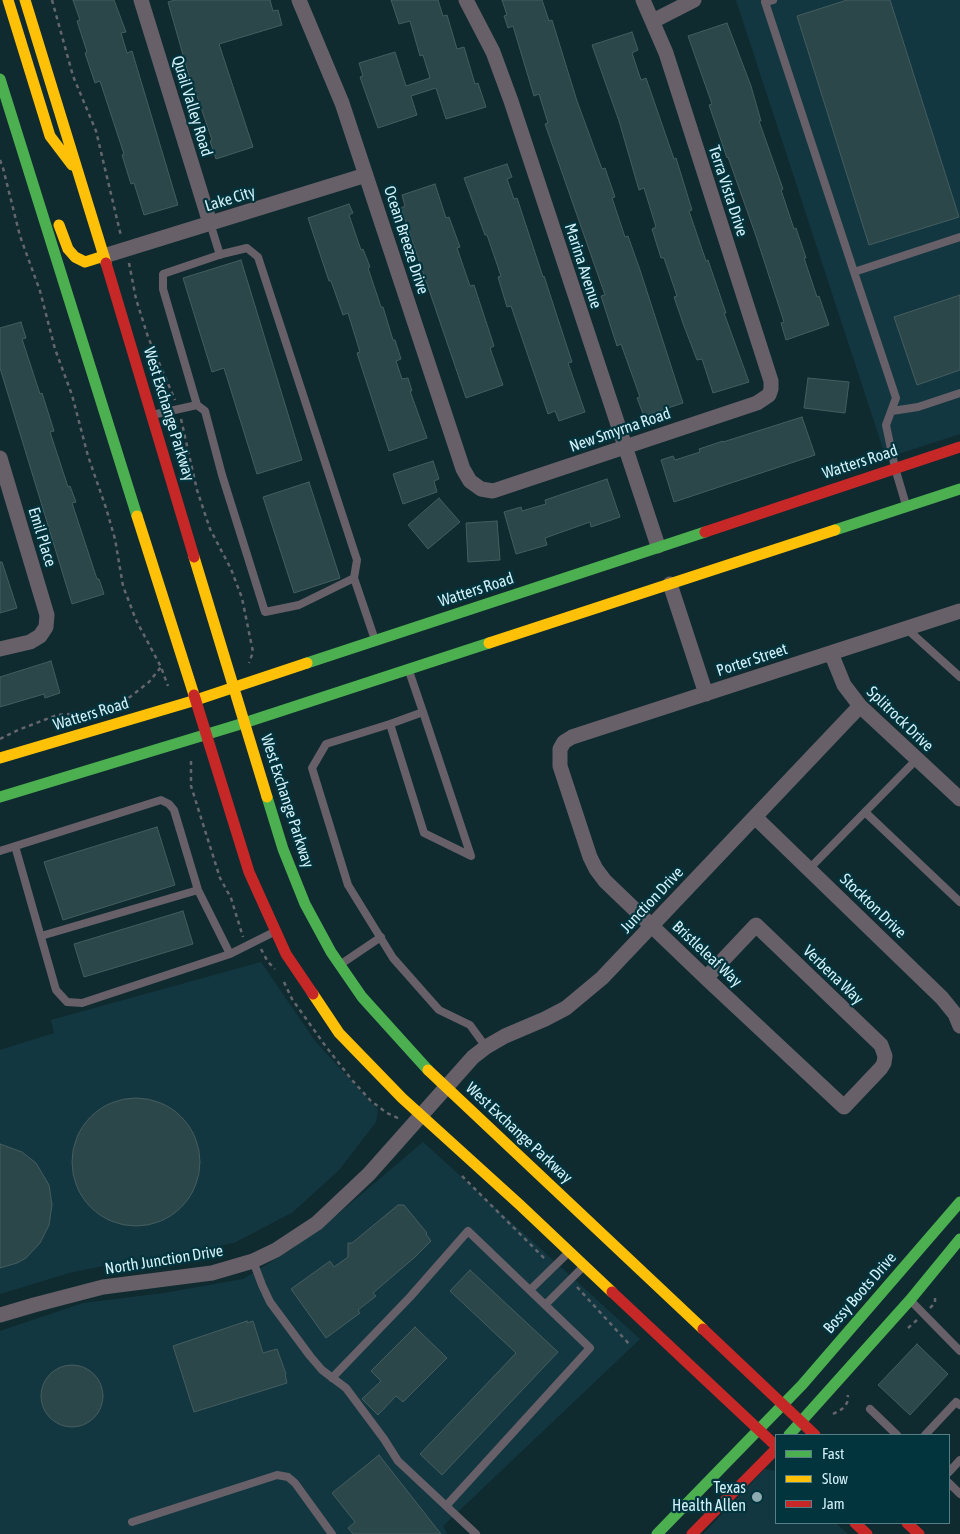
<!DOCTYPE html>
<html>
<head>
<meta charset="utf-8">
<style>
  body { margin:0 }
  #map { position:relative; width:960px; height:1534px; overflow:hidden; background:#102b30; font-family:"Asap Condensed",sans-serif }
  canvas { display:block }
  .legend { position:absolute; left:775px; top:1434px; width:175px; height:90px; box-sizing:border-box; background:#02343e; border:1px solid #567f88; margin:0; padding:6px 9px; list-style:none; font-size:15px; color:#d3f0f8 }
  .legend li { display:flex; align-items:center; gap:10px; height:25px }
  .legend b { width:25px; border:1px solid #567f88 }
</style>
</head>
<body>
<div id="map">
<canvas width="960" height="1534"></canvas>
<ul class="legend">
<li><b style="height:6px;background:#4caf50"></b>Fast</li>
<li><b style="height:6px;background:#ffc107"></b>Slow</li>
<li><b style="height:6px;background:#c62828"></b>Jam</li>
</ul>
</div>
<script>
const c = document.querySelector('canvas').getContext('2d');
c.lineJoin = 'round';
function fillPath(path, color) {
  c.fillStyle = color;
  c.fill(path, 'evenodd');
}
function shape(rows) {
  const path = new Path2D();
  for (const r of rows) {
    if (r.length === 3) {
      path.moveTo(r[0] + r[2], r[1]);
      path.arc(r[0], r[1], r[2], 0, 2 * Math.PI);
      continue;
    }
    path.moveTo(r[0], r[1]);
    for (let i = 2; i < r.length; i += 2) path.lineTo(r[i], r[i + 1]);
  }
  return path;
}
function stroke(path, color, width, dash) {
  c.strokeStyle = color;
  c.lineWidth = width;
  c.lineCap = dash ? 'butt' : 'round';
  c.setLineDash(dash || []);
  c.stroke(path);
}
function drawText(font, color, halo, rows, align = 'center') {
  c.font = font + ' "Asap Condensed",sans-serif';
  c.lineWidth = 4.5;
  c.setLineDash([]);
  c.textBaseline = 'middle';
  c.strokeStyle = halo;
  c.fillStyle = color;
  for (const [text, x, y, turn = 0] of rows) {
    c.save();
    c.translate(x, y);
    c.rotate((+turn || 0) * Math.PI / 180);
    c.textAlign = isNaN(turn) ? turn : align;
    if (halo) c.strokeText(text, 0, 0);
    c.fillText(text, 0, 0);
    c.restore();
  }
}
const built = shape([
  [736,0,960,0,960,434,886,458],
  [261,962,315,1041,378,1110,376,1122,339,1170,293,1212,236,1242,176,1257,122,1262,69,1273,0,1294,0,1050,54,1033,51,1020],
  [423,1142,640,1339,443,1526,447,1534,0,1534,0,1331,83,1303,164,1293,243,1279,292,1249,338,1214],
  [765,1469,776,1471,776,1523,836,1523,848,1534,703,1534]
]);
const building = shape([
  [73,0,114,0,126,32,121,33,127,53,132,51,178,205,144,215,134,183,131,184,122,155,124,154,100,81,95,83,85,53,87,52,77,21,80,20,73,0],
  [175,0,270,0,273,11,278,10,282,25,219,44,253,147,216,159,210,141,212,140,195,90,193,90,168,2,175,0],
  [391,0,438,0,443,16,447,15,457,49,464,47,475,84,478,83,486,107,446,119,436,88,411,96,417,115,378,128,360,77,363,76,359,63,395,52,406,86,430,78,423,55,420,56,410,21,399,24,391,0],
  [502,0,542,0,549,21,552,20,577,101,602,169,605,168,615,197,612,198,625,237,628,236,640,270,683,403,644,416,637,398,640,397,621,344,617,346,601,296,605,295,545,124,548,123,539,94,534,96,513,26,508,28,504,16,507,15,502,0],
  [847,0,890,0,959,217,869,245,797,16,847,0],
  [727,23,751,86,761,121,759,121,783,189,781,190,794,229,796,228,806,258,804,258,817,297,819,296,829,325,786,340,781,323,784,322,756,236,728,157,727,158,709,105,712,104,688,36,727,23],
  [632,32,638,50,632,53,641,80,646,78,674,159,676,158,692,210,689,211,706,261,708,260,726,313,724,313,749,382,713,393,702,359,697,360,684,326,674,297,677,296,664,258,661,258,652,229,656,227,644,188,639,190,619,121,592,45,632,32],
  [507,164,512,177,507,179,514,199,517,198,543,277,544,276,572,362,568,363,585,412,559,421,555,411,548,414,511,306,507,307,498,277,501,276,487,235,485,235,464,178,507,164],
  [435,184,446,218,449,217,460,247,457,248,470,286,474,285,494,346,490,348,503,385,466,398,401,208,405,206,402,195,435,184],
  [349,204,353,213,349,215,361,250,363,249,370,267,368,268,381,307,383,307,393,340,395,340,401,359,396,361,402,379,408,378,412,391,410,391,427,438,389,451,357,353,360,352,348,313,343,315,331,281,329,281,308,218,349,204],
  [241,260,302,460,257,474,224,368,212,372,183,278,241,260],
  [960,295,960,370,917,385,894,317,960,295],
  [21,322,26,338,22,339,40,394,42,393,54,431,50,432,68,487,70,486,76,502,72,503,97,579,99,579,104,594,72,604,0,368,0,328,21,322],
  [808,378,849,382,845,413,804,408,808,378],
  [802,417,815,455,674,502,661,460,673,456,675,460,700,452,699,449,723,441,723,442,802,417],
  [433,461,439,479,434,481,437,492,403,504,393,474,433,461],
  [607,479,620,517,591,527,590,522,545,538,547,545,516,554,504,512,521,507,522,511,546,504,545,500,607,479],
  [309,482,340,578,294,593,263,497,309,482],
  [439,498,460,522,428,549,408,525,439,498],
  [497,521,500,560,468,562,466,523,497,521],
  [0,562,2,562,17,608,0,613,0,562],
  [51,661,60,693,45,698,44,694,0,707,0,677,51,661],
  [157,827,175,885,63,920,44,862,157,827],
  [183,911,193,944,84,977,74,944,183,911],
  [136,1162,64],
  [0,1144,22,1152,36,1163,49,1185,52,1205,49,1225,40,1243,26,1258,17,1263,0,1268,0,1144],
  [398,1205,404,1205,427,1233,426,1234,431,1241,415,1257,373,1293,376,1296,358,1310,360,1313,326,1338,291,1289,330,1261,334,1267,348,1257,348,1243,352,1243,398,1205],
  [470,1270,558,1352,442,1475,420,1454,516,1353,450,1291,470,1270],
  [247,1321,247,1323,253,1321,263,1353,277,1349,286,1374,285,1374,287,1383,194,1412,173,1346,247,1321],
  [415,1327,447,1358,403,1402,396,1396,378,1415,362,1399,381,1381,371,1371,415,1327],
  [917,1344,948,1374,910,1415,878,1385,917,1344],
  [72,1396,31],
  [379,1455,441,1534,353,1534,348,1528,355,1522,332,1493,379,1455]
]);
const path = shape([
  [52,0,73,76,96,131,121,236],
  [0,160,3,168,20,236,40,291,55,349,72,395,88,456,106,508,115,539,123,586,136,620,161,667,168,686],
  [129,263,136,299,148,337,175,400],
  [181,419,197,490,210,529,231,569,242,598,253,652,249,663],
  [115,706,126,700,149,682,161,667],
  [0,739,18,730,57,715,96,712],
  [191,761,191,786,220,878,231,898,243,937],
  [261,949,268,962,275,969],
  [284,982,292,999,324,1044,352,1080,371,1101,387,1113,400,1119],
  [462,1176,546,1260],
  [577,1287,630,1345],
  [930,1308,935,1303,935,1295],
  [908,1328,917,1320],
  [833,1414,842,1409,847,1403,848,1395]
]);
const lane = shape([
  [773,0,765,2,854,272,960,237],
  [210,223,220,255],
  [854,272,896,398,886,425,895,468,906,505],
  [892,411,918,407,960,393],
  [152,415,197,405,205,411,222,475,265,612,299,605,354,578,357,560,258,257,247,248,222,254,163,274,163,289,197,405],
  [354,578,375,640],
  [907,629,960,677],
  [409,671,423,712,471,856,424,833,390,724,423,712],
  [390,724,326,744,312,768,348,885,393,958,439,1010,470,1025,486,1047],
  [865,812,960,902],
  [15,846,56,990,67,1002,82,1003,230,954],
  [0,851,161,800,169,804,174,810,198,890,230,954,274,932],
  [809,869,917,759],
  [41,936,198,890],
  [341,964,381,937],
  [253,1261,262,1285,270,1302,310,1356,322,1370,346,1388,384,1439,398,1461,476,1534],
  [530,1290,569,1252],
  [911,1301,960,1351],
  [545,1305,584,1266],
  [332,1378,410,1297,468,1231,590,1348,446,1506],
  [870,1409,897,1435],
  [925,1435,956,1402,960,1405],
  [949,1472,960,1460],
  [949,1483,960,1494],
  [132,1522,277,1475,288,1477,295,1483,332,1534]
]);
const street = shape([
  [141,0,210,223],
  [299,0,342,103,463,469,470,481,481,489,493,491,757,403,769,395,771,389,771,381,666,53,643,0],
  [466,0,493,52,511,101,658,546],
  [653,21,694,0],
  [104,256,366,175],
  [0,458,47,615,46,627,40,636,30,642,0,649],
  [670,584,706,694],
  [831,653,844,685,860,706,960,799],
  [755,817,942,998,955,1014,960,1026],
  [706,978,756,925,881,1045,885,1056,884,1063,881,1068,844,1107,706,978,605,881,596,869,590,857,560,766,560,749,564,742,572,737,960,611],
  [0,1315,34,1305,103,1287,212,1273,253,1261,276,1250,317,1223,369,1174,473,1057,486,1047,505,1036,545,1019,566,1008,602,978,860,706]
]);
const fast = shape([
  [0,79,137,516],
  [835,530,960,489],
  [307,663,705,532],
  [0,797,244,723,489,643],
  [267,797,283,849,305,904,331,952,362,997,428,1070],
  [789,1435,910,1300,960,1239],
  [657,1534,802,1385,960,1202]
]);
const slow = shape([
  [8,0,50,136,72,165],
  [25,0,106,263],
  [59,225,68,249,75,257,85,262,104,256],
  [137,516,194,695],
  [194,557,267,797],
  [489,643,835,530],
  [0,758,196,700,307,663],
  [313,994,339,1033,402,1098,520,1205,612,1292],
  [428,1070,703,1329]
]);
const jam = shape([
  [106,263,194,557],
  [705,532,960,447],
  [194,695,249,872,286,954,313,994],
  [612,1292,776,1446],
  [703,1329,815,1435],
  [855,1523,867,1534],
  [907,1523,919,1534],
  [692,1534,776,1449]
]);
const markers = [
  [757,1497,6,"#8fabb2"]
];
const streetNames = [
  ["Quail Valley Road",192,106,73],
  ["Terra Vista Drive",728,191,72],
  ["Lake City",230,199,-17],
  ["Ocean Breeze Drive",406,240,72],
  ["Marina Avenue",583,266,72],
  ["West Exchange Parkway",169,414,73],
  ["New Smyrna Road",620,430,-19],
  ["Watters Road",860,462,-18],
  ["Emil Place",42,537,73],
  ["Watters Road",476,590,-18],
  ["Porter Street",752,660,-18],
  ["Watters Road",91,714,-17],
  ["Splitrock Drive",900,719,44],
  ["West Exchange Parkway",287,801,72],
  ["Junction Drive",652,900,-47],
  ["Stockton Drive",873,906,44],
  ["Bristleleaf Way",707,954,43],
  ["Verbena Way",833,975,44],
  ["West Exchange Parkway",519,1133,43],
  ["North Junction Drive",164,1260,-9],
  ["Bossy Boots Drive",860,1293,-49]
];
const poiNames = [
  ["Texas",746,1488],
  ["Health Allen",746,1506]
];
fillPath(built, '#133740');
fillPath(building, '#2c474a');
stroke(building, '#445d5f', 1);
stroke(path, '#64666d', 2.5, [4, 4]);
stroke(lane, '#676068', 8);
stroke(street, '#676068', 15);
stroke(fast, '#4caf50', 11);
stroke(slow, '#ffc107', 11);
stroke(jam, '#c62828', 11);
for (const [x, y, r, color] of markers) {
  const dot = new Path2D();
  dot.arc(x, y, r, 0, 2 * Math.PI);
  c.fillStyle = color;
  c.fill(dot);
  stroke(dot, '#02343e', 2);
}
drawText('16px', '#d3f0f8', '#02343e', streetNames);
drawText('16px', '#d3f0f8', '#02343e', poiNames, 'right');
</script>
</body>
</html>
